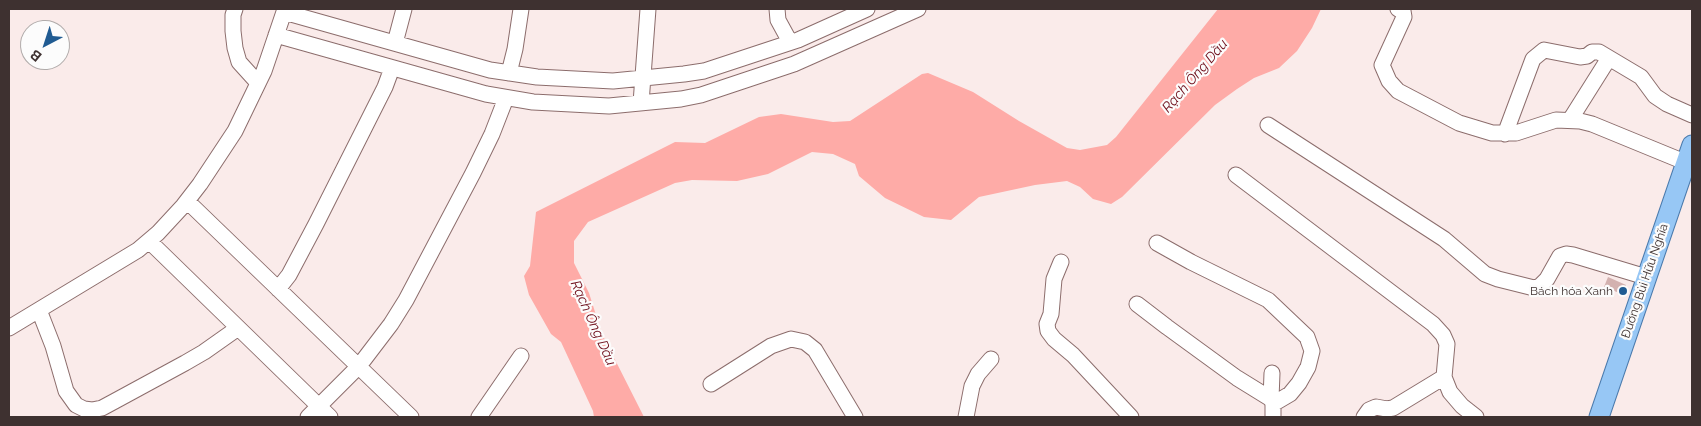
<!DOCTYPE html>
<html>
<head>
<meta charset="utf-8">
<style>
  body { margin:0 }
  #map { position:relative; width:1701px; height:426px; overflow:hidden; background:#faebea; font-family:Raleway,sans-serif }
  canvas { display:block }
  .frame { position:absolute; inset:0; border:10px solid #3e3130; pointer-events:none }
  .north { position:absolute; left:20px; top:20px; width:50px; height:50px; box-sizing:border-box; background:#fcfcfc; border:1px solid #b0abaa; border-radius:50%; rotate:220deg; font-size:14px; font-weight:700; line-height:20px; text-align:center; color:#3e3130 }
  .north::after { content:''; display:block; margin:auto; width:18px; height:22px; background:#205b92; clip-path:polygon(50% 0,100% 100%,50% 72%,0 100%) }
</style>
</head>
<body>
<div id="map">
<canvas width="1701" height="426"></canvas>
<div class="frame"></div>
<div class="north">B</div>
</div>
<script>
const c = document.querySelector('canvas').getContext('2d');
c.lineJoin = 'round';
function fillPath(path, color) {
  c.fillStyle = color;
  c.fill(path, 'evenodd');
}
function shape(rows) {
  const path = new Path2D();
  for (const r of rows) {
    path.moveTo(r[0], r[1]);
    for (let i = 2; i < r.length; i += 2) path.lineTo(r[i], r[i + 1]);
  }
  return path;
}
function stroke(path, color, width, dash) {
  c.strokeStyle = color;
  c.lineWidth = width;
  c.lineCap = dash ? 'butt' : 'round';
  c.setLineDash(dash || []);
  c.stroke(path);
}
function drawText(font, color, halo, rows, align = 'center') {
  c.font = font + ' Raleway,sans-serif';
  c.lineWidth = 4.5;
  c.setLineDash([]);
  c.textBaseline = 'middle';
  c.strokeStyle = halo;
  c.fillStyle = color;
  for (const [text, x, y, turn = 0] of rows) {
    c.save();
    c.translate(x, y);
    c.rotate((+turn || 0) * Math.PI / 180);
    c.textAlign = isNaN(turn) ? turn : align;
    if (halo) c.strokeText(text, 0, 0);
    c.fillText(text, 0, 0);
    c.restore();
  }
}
const water = shape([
  [1218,9,1321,9,1312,28,1297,51,1279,68,1254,78,1237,89,1215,105,1122,197,1111,204,1093,199,1080,187,1067,181,1035,185,979,197,951,220,924,217,885,198,859,176,855,164,833,154,812,152,768,174,737,181,692,180,675,183,588,222,574,241,574,263,589,293,602,334,644,417,594,417,593,411,561,342,551,334,529,295,524,276,530,266,536,212,675,142,705,143,759,117,781,114,833,122,850,121,922,74,928,73,973,92,1019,121,1067,148,1080,150,1107,145,1116,137]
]);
const building = shape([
  [1608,277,1626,285,1622,294,1604,287]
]);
const minor = shape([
  [235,9,233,15,233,31,235,48,239,62,258,83],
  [777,9,778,20,790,42],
  [1398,9,1403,11,1404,17,1382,65,1389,81,1398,91,1459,123,1492,133,1516,133,1556,120,1580,121,1592,124,1692,165],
  [284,12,490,70,537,77,613,81,684,74,704,71,798,40,867,9],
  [276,35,486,94,533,102,609,106,681,99,701,95,794,64,918,9],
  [395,43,404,9],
  [509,73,515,49,521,9],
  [641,103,648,9],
  [1570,120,1609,58],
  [1268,125,1444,239,1485,274,1498,279,1534,288,1540,286,1547,279,1560,256,1566,254,1573,255,1646,277],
  [1505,134,1533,59,1544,50,1580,57,1587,56,1592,52,1599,52,1641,77,1655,96,1667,104,1692,115],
  [1236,175,1433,324,1443,335,1447,344,1444,377,1450,392,1462,406,1476,417],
  [187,201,411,417],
  [149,241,330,417],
  [1157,243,1191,262,1268,300,1307,337,1312,351,1308,367,1299,383,1290,394,1273,404],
  [1061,262,1054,279,1051,314,1047,324,1048,331,1054,339,1073,355,1131,417],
  [278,289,289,275,316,224,385,87,392,68],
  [1137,304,1167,327,1237,378,1271,399],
  [39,310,53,346,66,391,76,405,84,409,92,410,102,408,115,401,185,363,204,352,238,328],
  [9,328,138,250,158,233,183,206,200,184,235,131,264,71,285,9],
  [1272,373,1271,399,1273,404,1273,417],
  [711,384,771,346,791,339,805,342,815,350,855,417],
  [308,417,359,366,391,324,406,300,473,173,492,134,506,98],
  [479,417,521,356],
  [966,417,972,386,978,374,991,359],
  [1364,417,1369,410,1376,407,1387,409,1393,408,1444,377]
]);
const major = shape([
  [1599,417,1692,145]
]);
const markers = [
  [1623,291,5,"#205b92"]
];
const streetNames = [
  ["Đường Bùi Hữu Nghĩa",1645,281,-71]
];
const poiNames = [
  ["Bách hóa Xanh",1613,291]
];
const waterNames = [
  ["Rạch Ông Dầu",1195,76,-49],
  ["Rạch Ông Dầu",593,323,66]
];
fillPath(water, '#feaba7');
fillPath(building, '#d3b1af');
stroke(minor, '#8c6d6c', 17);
stroke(major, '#4a7aac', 21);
stroke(minor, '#fff', 15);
stroke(major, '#97c7f5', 19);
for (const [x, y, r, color] of markers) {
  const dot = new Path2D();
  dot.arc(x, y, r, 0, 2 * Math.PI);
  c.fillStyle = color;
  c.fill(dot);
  stroke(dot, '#fcfcfc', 2);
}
drawText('12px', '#3e3130', '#fcfcfc', streetNames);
drawText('12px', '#3e3130', '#fcfcfc', poiNames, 'right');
drawText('italic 14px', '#6d0b18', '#fcfcfc', waterNames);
</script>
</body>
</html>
